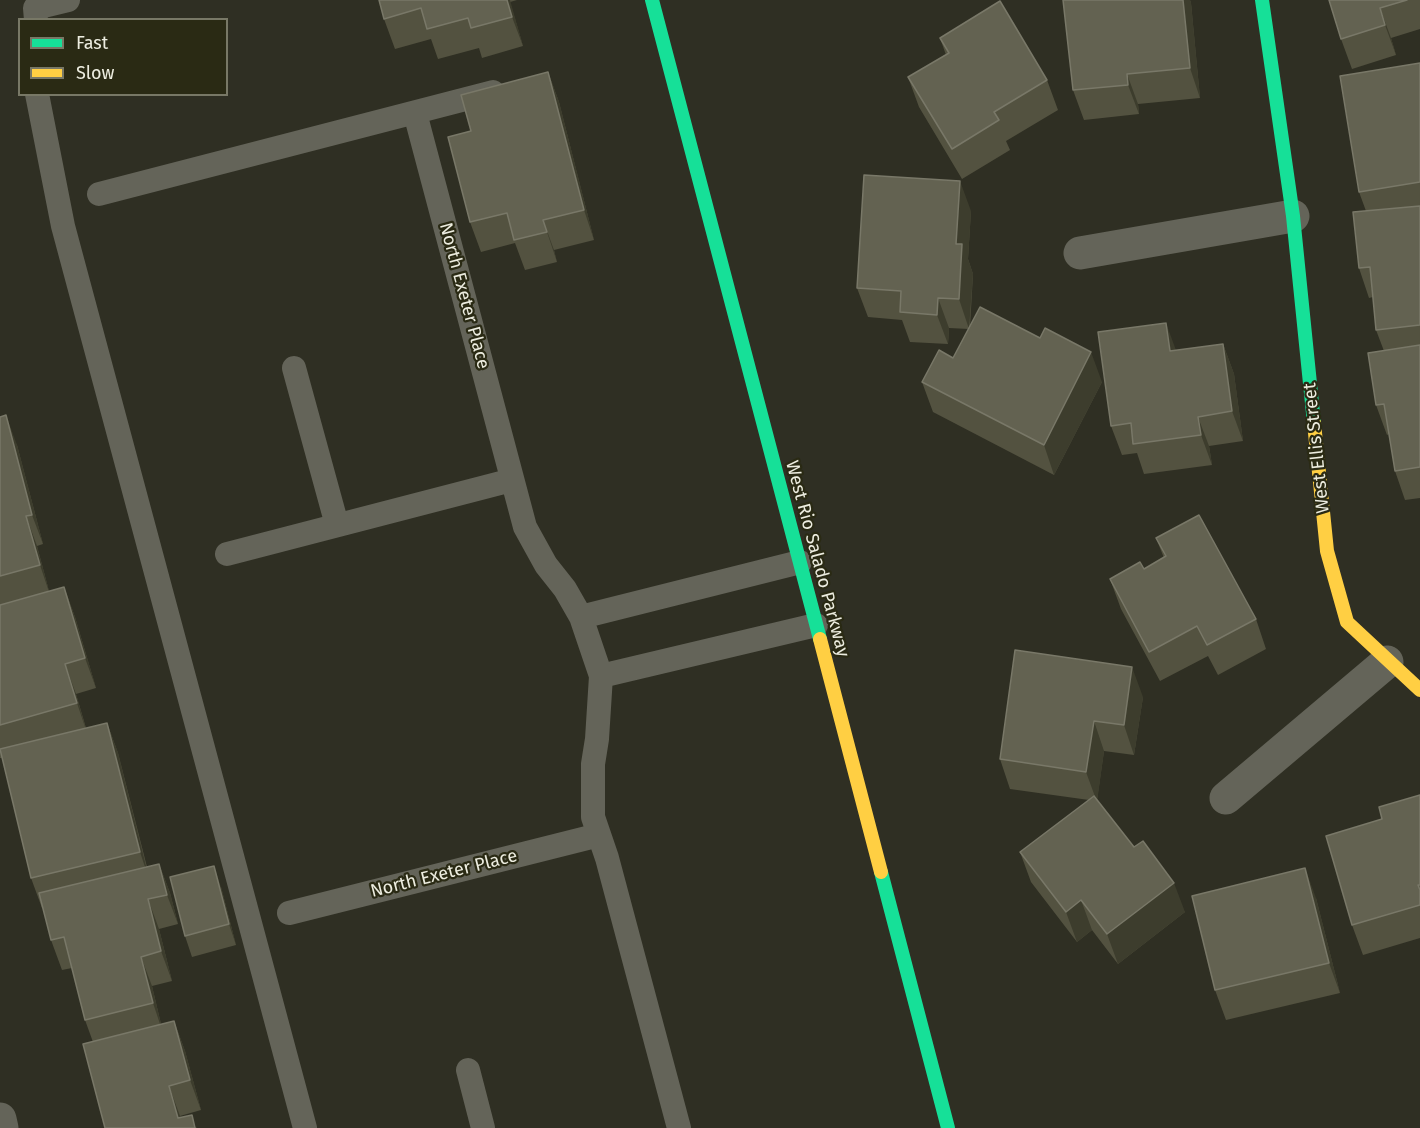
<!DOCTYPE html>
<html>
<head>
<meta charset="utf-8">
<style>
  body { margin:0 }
  #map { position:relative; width:1420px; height:1128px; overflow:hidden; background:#2f2f23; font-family:"Fira Sans",sans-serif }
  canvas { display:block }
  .legend { position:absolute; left:18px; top:18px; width:210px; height:78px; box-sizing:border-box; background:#2a2a14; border:2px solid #787866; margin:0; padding:8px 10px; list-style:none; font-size:18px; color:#edede0 }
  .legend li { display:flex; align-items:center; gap:12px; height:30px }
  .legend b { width:30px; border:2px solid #787866 }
</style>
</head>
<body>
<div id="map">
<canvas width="1420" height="1128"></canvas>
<ul class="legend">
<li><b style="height:8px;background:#16e098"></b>Fast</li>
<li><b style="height:8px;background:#ffcf43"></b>Slow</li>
</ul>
</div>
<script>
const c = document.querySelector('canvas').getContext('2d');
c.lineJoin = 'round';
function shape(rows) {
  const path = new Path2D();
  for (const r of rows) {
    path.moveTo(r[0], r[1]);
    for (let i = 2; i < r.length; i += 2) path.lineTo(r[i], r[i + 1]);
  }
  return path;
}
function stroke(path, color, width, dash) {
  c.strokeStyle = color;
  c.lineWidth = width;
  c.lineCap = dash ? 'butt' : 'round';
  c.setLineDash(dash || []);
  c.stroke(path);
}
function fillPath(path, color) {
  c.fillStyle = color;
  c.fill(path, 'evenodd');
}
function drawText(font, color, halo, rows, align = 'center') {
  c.font = font + ' "Fira Sans",sans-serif';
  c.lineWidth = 4.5;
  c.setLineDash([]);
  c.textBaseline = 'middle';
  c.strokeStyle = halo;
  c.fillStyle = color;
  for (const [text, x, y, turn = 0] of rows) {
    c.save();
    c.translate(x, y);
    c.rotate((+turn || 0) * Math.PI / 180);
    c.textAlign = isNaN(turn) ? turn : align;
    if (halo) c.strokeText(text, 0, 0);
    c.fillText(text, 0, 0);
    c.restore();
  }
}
const lane = shape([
  [36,20,35,8,68,0],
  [37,94,63,226,305,1128],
  [415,113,525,527,546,565,565,589,581,617,601,676,597,739,593,764,593,817,607,858,679,1128],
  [99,194,493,92],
  [294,368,337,525],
  [227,554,512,480],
  [581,617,800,562],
  [601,676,816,625],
  [289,913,599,835],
  [468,1070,483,1128]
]);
const street = shape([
  [1080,253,1293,216],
  [1226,798,1387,662],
  [0,1119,2,1128]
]);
const fast = shape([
  [652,0,820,639],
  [1262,0,1293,216,1314,423],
  [881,872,948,1128]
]);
const slow = shape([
  [1314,423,1327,551,1347,622,1420,690],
  [820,639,881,872]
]);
const wall = shape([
  [379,0,517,0,510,2,523,46,482,58,479,48,438,59,431,39,395,49,384,19],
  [1063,0,1190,0,1191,3,1200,98,1138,104,1139,114,1084,120,1073,90],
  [1329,0,1420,0,1420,29,1391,38,1396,55,1352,69,1341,39],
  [940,38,1047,80,1058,110,1006,141,1010,150,962,179,919,107,908,77,946,55],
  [1420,63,1420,498,1405,500,1395,471,1389,434,1387,435,1376,405,1384,351,1376,330,1373,297,1369,298,1359,268,1366,211,1359,192],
  [548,72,559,102,594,240,554,250,557,262,525,270,515,243,481,252,470,222,471,131],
  [971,211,968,259,973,274,970,327,1102,382,1054,475,933,412,922,382,953,358,969,329,949,328,948,344,910,342,902,320,868,317,857,288],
  [1223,344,1234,374,1243,441,1209,446,1212,465,1144,474,1137,453,1122,455,1111,426,1176,350],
  [0,417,17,445,43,544,37,546,49,591,64,587,75,617,96,688,76,694,86,728,107,723,118,753,147,867,159,864,170,893,178,924,159,929,172,981,152,986,161,1024,174,1021,185,1051,201,1110,180,1116,181,1118,197,1128,105,1128,93,1042,85,1020,72,968,62,970,51,940,43,908,42,908,31,878,2,758,0,758],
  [1156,538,1256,619,1266,649,1218,675,1208,656,1160,681,1121,609,1110,579,1144,569,1164,558],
  [1143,697,1134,755,1104,751,1097,800,1185,912,1118,964,1092,930,1077,942,1031,882,1020,852,1089,800,1010,789,1000,759],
  [1420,795,1420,938,1363,955,1352,925,1382,819],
  [221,887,236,945,192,957,185,936],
  [1316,898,1340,993,1226,1020,1215,990]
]);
const shadedWall = shape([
  [507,0,510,0,523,46,512,17],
  [1183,0,1190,0,1191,3,1200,98,1190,68],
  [1380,8,1391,38,1396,55,1385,25],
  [548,72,559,102,594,240,584,210],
  [1127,74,1138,104,1139,114,1128,85],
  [960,181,971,211,968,259,973,274,969,329,959,299,956,244],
  [543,220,554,250,557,262],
  [938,298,949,328,948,344,937,315],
  [1166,323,1177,353,1170,351],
  [1223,344,1234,374,1243,441,1232,411],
  [1091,352,1102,382,1054,475,1044,445],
  [6,415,17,445,43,544,32,515],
  [1198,417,1209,446,1212,465,1201,435],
  [26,516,37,546,50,595,40,565],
  [64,587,75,617,96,688,85,658],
  [65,664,76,694,87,733,77,703],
  [1132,667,1143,697,1134,755,1124,725],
  [1094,721,1104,751,1097,802,1086,772],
  [107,723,118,753,150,882,140,852],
  [159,864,170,893,178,924,167,895],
  [214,866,221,887,236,945,229,924],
  [1305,868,1316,898,1340,993,1329,963],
  [1174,883,1185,912,1118,964,1107,934],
  [148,899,159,929,172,981,161,951],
  [1081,900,1092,930,1077,942,1066,912],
  [141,957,152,986,163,1033,153,1003],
  [174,1021,185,1051,201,1110,190,1080],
  [169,1086,180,1116,183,1128,178,1118]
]);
const building = shape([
  [379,0,507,0,512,17,471,28,468,18,427,29,421,8,384,19,379,0],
  [1063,0,1183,0,1190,68,1127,74,1128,85,1073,90,1063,0],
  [1329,0,1407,0,1380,8,1385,25,1341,39,1329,0],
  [1000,1,1047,80,994,112,999,120,952,149,908,77,949,53,940,38,1000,1],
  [1420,63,1420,182,1359,192,1340,76,1420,63],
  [548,72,584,210,543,220,547,232,514,240,507,213,470,222,448,137,471,131,461,95,548,72],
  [864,175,960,181,956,244,962,244,959,299,938,298,937,315,900,312,901,291,857,288,864,175],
  [1420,206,1420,325,1376,330,1370,267,1359,268,1353,212,1420,206],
  [980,307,1040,338,1045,328,1091,352,1044,445,922,382,939,350,953,358,980,307],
  [1166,323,1170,351,1223,344,1232,411,1198,417,1201,435,1133,444,1131,423,1111,426,1098,332,1166,323],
  [1420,345,1420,467,1395,471,1384,404,1376,405,1368,353,1420,345],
  [6,415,32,515,26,516,40,565,0,576,0,417,6,415],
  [1199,515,1256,619,1207,645,1197,626,1149,652,1110,579,1140,562,1144,569,1166,556,1156,538,1199,515],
  [64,587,85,658,65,664,77,703,0,725,0,605,64,587],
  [1015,650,1132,667,1124,725,1094,721,1086,772,1000,759,1015,650],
  [107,723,140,852,31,878,0,749,107,723],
  [1420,795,1420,885,1418,885,1420,890,1420,905,1352,925,1326,836,1382,819,1379,807,1420,795],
  [1094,796,1134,847,1143,841,1174,883,1107,934,1081,900,1066,912,1020,852,1094,796],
  [159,864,167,895,148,899,161,951,141,957,153,1003,85,1020,64,937,51,940,39,893,159,864],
  [214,866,229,924,185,936,170,877,214,866],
  [1305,868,1329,963,1215,990,1192,896,1305,868],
  [174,1021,190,1080,169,1086,178,1118,192,1115,195,1128,105,1128,83,1044,174,1021]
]);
const streetNames = [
  ["North Exeter Place",464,296,75],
  ["West Ellis Street",1317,448,-96],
  ["West Rio Salado Parkway",817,559,75],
  ["North Exeter Place",444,874,-14]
];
stroke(lane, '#646459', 24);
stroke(street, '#646459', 33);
stroke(fast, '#16e098', 14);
stroke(slow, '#ffcf43', 14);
fillPath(wall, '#535240');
fillPath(shadedWall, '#3d3d2d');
fillPath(building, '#636251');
stroke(building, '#797868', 1.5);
drawText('18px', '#edede0', '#2a2a14', streetNames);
</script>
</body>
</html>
